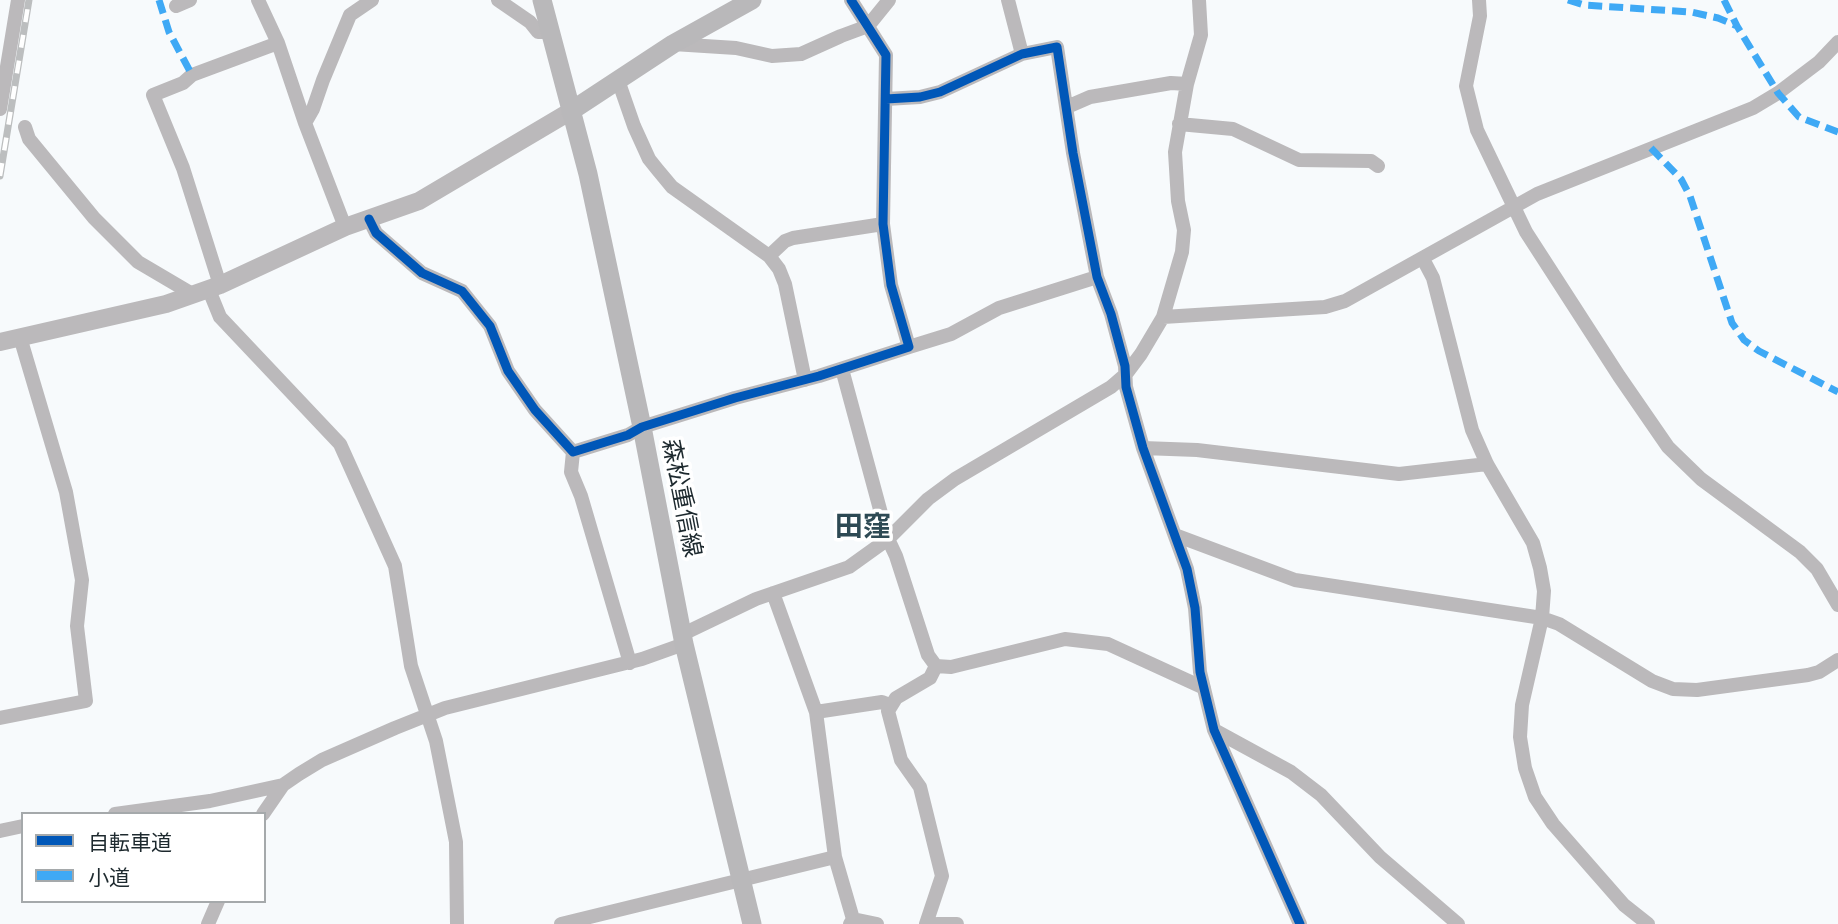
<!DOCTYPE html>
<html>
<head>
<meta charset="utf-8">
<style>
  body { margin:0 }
  #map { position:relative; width:1838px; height:924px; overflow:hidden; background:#f7fafc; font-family:Karla,"Noto Sans JP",sans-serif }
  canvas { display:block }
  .legend { position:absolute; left:21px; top:812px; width:245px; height:91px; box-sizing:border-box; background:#fff; border:2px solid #a5a9ab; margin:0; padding:9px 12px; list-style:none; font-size:21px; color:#1d292e }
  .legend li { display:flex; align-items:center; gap:14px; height:35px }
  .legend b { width:35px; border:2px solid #a5a9ab }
</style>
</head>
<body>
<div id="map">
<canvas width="1838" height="924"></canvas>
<ul class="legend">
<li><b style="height:9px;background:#0057b8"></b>自転車道</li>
<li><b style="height:9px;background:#3fa9f5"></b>小道</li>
</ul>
</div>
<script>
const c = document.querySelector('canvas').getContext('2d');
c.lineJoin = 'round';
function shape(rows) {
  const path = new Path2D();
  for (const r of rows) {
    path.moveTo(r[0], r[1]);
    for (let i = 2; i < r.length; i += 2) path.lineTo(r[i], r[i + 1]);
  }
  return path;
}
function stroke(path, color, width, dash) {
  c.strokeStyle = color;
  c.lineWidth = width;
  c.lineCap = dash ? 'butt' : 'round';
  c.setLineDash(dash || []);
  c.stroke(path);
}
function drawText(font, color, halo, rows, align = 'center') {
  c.font = font + ' Karla,"Noto Sans JP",sans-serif';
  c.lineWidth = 7;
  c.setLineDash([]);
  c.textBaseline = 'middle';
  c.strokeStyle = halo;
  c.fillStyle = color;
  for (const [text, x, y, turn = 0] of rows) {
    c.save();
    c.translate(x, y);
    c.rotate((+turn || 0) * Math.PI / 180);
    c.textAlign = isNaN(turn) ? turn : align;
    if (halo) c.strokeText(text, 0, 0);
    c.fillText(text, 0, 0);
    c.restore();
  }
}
const minor = shape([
  [258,0,278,43,305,123,345,227],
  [498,0,530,22,538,32,549,32],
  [1008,0,1022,54],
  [1479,0,1480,16,1466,86,1477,130,1526,232,1619,376,1668,447,1701,479,1800,552,1817,569,1838,605],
  [176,6,190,0],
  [673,44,736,48,772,56,801,54,841,36,868,26,889,0],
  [618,80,634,126,649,159,657,169,672,187,769,256,779,269,785,284,805,380],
  [886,99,920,97,940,92,1022,54,1057,47,1073,153,1097,277,1111,314,1125,366,1126,387,1143,448,1187,569,1195,608,1200,672,1214,730,1300,924],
  [1067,107,1090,97,1171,83,1187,84],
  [0,109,18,0],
  [305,123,313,109,323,80,350,15,372,0],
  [1179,124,1233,129,1299,160,1371,161,1378,166],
  [25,127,29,139,94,218,138,262,194,295],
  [369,219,376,233,422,273,462,291,490,326,508,371,535,410,573,452,628,435,642,427,735,398,819,376,909,347,891,285,883,224,886,55,851,0],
  [769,256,785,241,793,238,883,224],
  [1423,259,1433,278,1472,430,1487,464,1533,543,1540,568,1544,591,1542,618,1522,705,1520,737,1525,768,1535,797,1553,824,1624,905,1648,924],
  [220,285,183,168,153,95,183,83,192,75,278,43],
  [209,290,220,317,340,444,395,566,411,666,436,741,456,842,457,924],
  [1163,317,1325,307,1345,301,1537,194,1753,108,1778,93,1819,62,1838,42],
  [909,347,951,334,999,308,1097,277],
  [842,369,888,539,896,556,928,655,936,666,951,667,1065,639,1108,644,1204,688],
  [1143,448,1197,450,1399,474,1487,464],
  [573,452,571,472,581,496,630,663],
  [1175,535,1295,580,1542,618,1559,624,1652,681,1673,689,1697,690,1808,675,1819,672,1838,660],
  [773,593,816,712,835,857,853,919,850,924],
  [683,634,756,599,849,567,888,539,928,499,955,479,1111,387,1126,374,1141,354,1163,317,1182,252,1184,230,1178,201,1175,152,1187,84,1201,35,1199,0],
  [816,712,882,702,890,705],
  [0,718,86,701,77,626,82,580,66,492,20,337],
  [1214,730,1291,772,1321,795,1380,857,1458,924],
  [115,814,210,801,283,785],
  [263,814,283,785,299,774,322,760,395,728,445,708,642,659,684,644],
  [0,831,23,826],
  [853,919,877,924],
  [208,924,218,901],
  [561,924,835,857],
  [926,924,942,876,920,787,901,760,888,711,896,698,930,678,936,666],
  [937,924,957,924]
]);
const tertiary = shape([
  [0,342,166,304,220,285,345,227,419,201,571,111]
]);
const secondary = shape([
  [542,0,588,174,642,427,684,644,752,924],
  [571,111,673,44,752,0]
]);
const rail = shape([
  [0,176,29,0]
]);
const quiet = shape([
  [159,0,169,32,192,75],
  [1568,0,1584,5,1691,12,1718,18,1737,26],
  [1724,0,1737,26,1778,93,1799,117,1838,132],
  [1651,148,1681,179,1690,196,1732,323,1744,340,1759,351,1838,392]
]);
const cycleway = shape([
  [886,99,920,97,940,92,1022,54,1057,47,1073,153,1097,277,1111,314,1125,366,1126,387,1143,448,1187,569,1195,608,1200,672,1214,730,1300,924],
  [369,219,376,233,422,273,462,291,490,326,508,371,535,410,573,452,628,435,642,427,735,398,819,376,909,347,891,285,883,224,886,55,851,0]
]);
const streetNames = [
  ["森松重信線",681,498,79]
];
const quarterNames = [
  ["田窪",863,528]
];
stroke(minor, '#bbb9bb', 14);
stroke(tertiary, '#bbb9bb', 18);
stroke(secondary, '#b9b8ba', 19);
stroke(rail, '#bcbebf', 7);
stroke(rail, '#fff', 4.5, [13]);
stroke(quiet, '#3fa9f5', 7, [14, 7]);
stroke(cycleway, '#0057b8', 9);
drawText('24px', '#1d292e', '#fff', streetNames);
drawText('bold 28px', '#2e4a54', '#fff', quarterNames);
</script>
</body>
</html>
